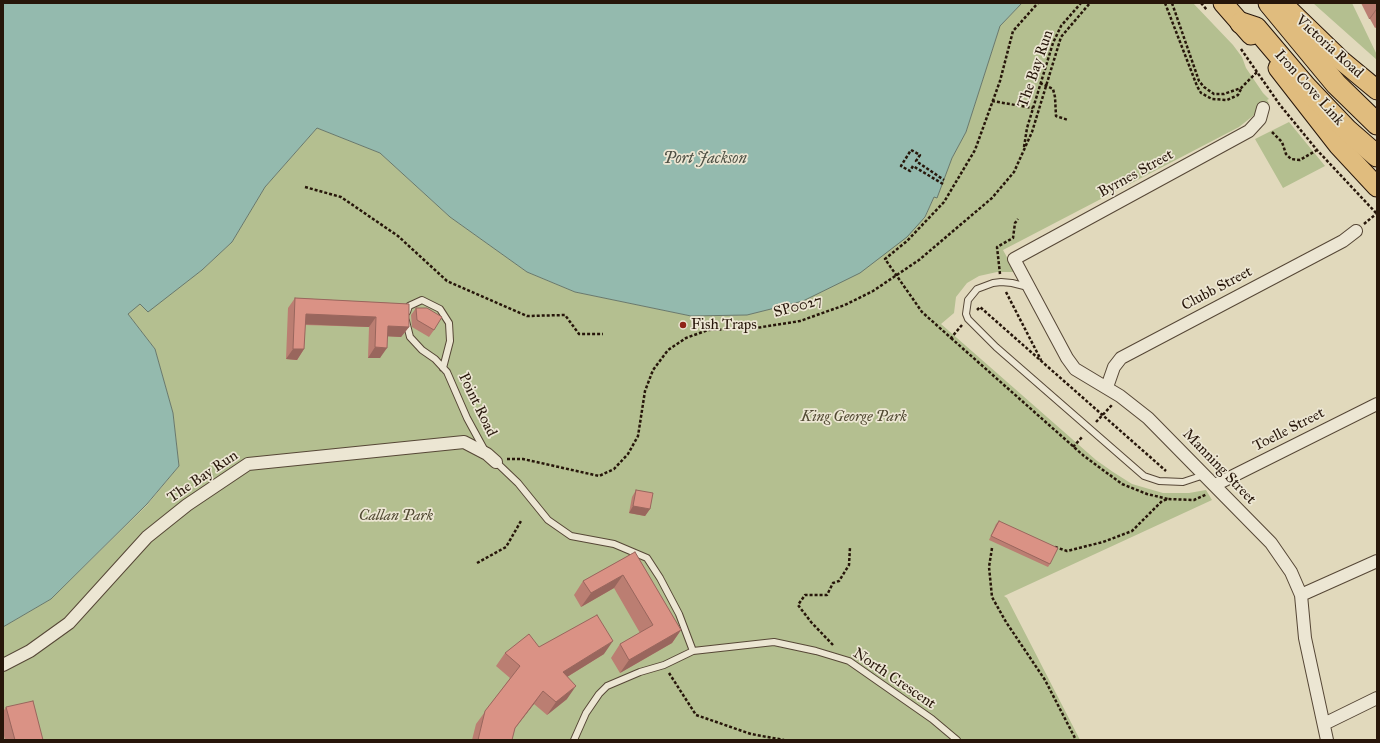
<!DOCTYPE html>
<html>
<head>
<meta charset="utf-8">
<style>
  body { margin:0 }
  #map { position:relative; width:1380px; height:743px; overflow:hidden; background:#e1d9bc; font-family:"IM FELL Great Primer",serif }
  canvas { display:block }
  .frame { position:absolute; inset:0; border:4px solid #27160a; pointer-events:none }
</style>
</head>
<body>
<div id="map">
<canvas width="1380" height="743"></canvas>
<div class="frame"></div>
</div>
<script>
const c = document.querySelector('canvas').getContext('2d');
c.lineJoin = 'round';
function fillPath(path, color) {
  c.fillStyle = color;
  c.fill(path, 'evenodd');
}
function shape(rows) {
  const path = new Path2D();
  for (const r of rows) {
    path.moveTo(r[0], r[1]);
    for (let i = 2; i < r.length; i += 2) path.lineTo(r[i], r[i + 1]);
  }
  return path;
}
function stroke(path, color, width, dash) {
  c.strokeStyle = color;
  c.lineWidth = width;
  c.lineCap = dash ? 'butt' : 'round';
  c.setLineDash(dash || []);
  c.stroke(path);
}
function drawText(font, color, halo, rows, align = 'center') {
  c.font = font + ' "IM FELL Great Primer",serif';
  c.lineWidth = 3.5;
  c.setLineDash([]);
  c.textBaseline = 'middle';
  c.strokeStyle = halo;
  c.fillStyle = color;
  for (const [text, x, y, turn = 0] of rows) {
    c.save();
    c.translate(x, y);
    c.rotate((+turn || 0) * Math.PI / 180);
    c.textAlign = isNaN(turn) ? turn : align;
    if (halo) c.strokeText(text, 0, 0);
    c.fillText(text, 0, 0);
    c.restore();
  }
}
const green = shape([
  [1022,3,1193,3,1233,45,1242,57,1246,68,1263,93,1269,99,1267,100,1269,103,1239,127,1003,250,1015,272,997,272,979,276,967,283,956,297,954,313,941,324,1096,460,1113,472,1132,484,1163,493,1189,493,1206,490,1212,500,1004,596,1007,598,1080,740,3,740,3,627,51,599,147,505,179,466,173,413,155,349,128,314,140,303,148,311,202,270,232,242,265,187,317,128,380,153,450,217,527,272,575,292,691,316,747,315,803,301,925,218,934,197,937,197,952,158,966,132,1000,26],
  [1313,3,1352,3,1377,55,1377,60],
  [1289,122,1325,166,1283,188,1255,139]
]);
const water = shape([
  [3,3,1022,3,1000,26,966,132,952,158,937,198,934,197,925,217,907,237,860,273,803,301,747,315,691,316,575,292,527,272,450,217,380,153,317,128,265,187,232,242,202,270,148,312,140,304,128,314,155,349,173,413,179,466,147,504,51,599,3,627,3,3]
]);
const path = shape([
  [1165,3,1197,86,1201,93,1212,99,1227,100,1238,95,1241,89],
  [1172,3,1199,81,1204,87,1214,94,1224,94,1241,88,1257,72],
  [1201,3,1207,10],
  [1241,49,1280,105,1317,150,1377,214],
  [1040,83,1053,89,1055,97,1056,116,1068,120],
  [992,101,1033,108],
  [1272,132,1282,142,1286,154,1291,159,1300,160,1317,150],
  [1024,147,1027,128,1053,43,1061,26,1081,3],
  [943,184,913,166,910,171,901,166,911,150,920,155,916,161,944,180],
  [305,187,341,197,398,236,447,281,527,316,565,315,579,334,603,334],
  [1364,224,1376,214],
  [1000,274,997,247,1013,238,1015,223,1018,219],
  [1006,292,1041,360],
  [977,310,980,307,1166,471],
  [962,325,951,338,922,312,885,259,907,241,944,202,975,150,1000,81,1013,31,1038,3],
  [951,338,1084,456,1122,484,1147,494,1168,499],
  [1096,422,1112,405],
  [1073,447,1083,436],
  [507,459,523,459,599,476,614,469,628,454,638,436,645,391,653,370,668,350,686,338,708,330,756,328,800,321,845,305,873,291,919,260,992,198,1014,172,1032,132,1061,37,1090,3],
  [1055,547,1067,551,1103,542,1132,531,1162,501,1168,499,1194,500,1207,494],
  [992,548,989,567,992,597,1006,622,1045,680,1076,740],
  [477,563,506,547,521,521],
  [833,645,811,622,798,605,805,595,827,595,833,583,839,581,849,565,850,547],
  [669,673,696,715,751,734,784,740]
]);
const service = shape([
  [1028,287,1012,283,1001,282,993,283,977,289,968,300,966,314,968,319,996,347,1144,476,1159,481,1183,482,1204,475],
  [407,312,409,306,422,300,440,309,449,323,450,341,443,368],
  [406,321,410,337,422,350,435,359,447,372,467,418,485,451],
  [496,462,518,483,548,520,571,536,614,544,647,558,660,578,679,614,693,651],
  [574,740,586,713,599,694,607,686,640,672,664,665,693,651,774,642,816,651,849,661,932,719,957,740]
]);
const minor = shape([
  [1263,108,1260,119,1249,131,1014,259,1067,358,1075,369,1120,396,1148,418,1271,543,1291,572,1301,595,1305,638,1327,740],
  [1107,387,1114,367,1121,358,1343,241,1356,231],
  [1215,485,1377,404],
  [1301,595,1377,561],
  [3,665,30,651,69,623,147,537,187,505,248,464,464,442,487,454,496,462],
  [1324,724,1377,698]
]);
const trunk = shape([
  [1223,3,1251,35],
  [1282,3,1342,61,1377,90],
  [1278,68,1338,145,1377,187]
]);
const motorway = shape([
  [1269,3,1336,84,1377,124],
  [1241,23,1256,28,1306,87,1347,130,1377,156]
]);
const wall = shape([
  [1361,3,1377,3,1377,27,1375,28,1370,19,1369,19],
  [295,298,409,304,409,327,401,337,387,336,380,358,368,358,369,327,305,325,304,349,297,360,286,359,288,308],
  [416,308,434,330,429,337,412,327,411,315],
  [636,490,650,509,645,516,629,513,632,497],
  [999,521,1050,564,1048,567,989,540,996,524],
  [635,552,681,630,672,643,620,673,611,658,620,644,640,633,614,588,581,607,574,595,583,581],
  [539,647,604,654,567,677,567,699,547,715,534,704,514,729,512,740,472,740,476,724,510,678,496,666,505,653],
  [6,707,43,740,5,740,3,732,3,712]
]);
const shadedWall = shape([
  [1377,8,1377,9,1370,19,1369,19],
  [306,314,376,317,369,327,298,324],
  [388,326,409,327,401,337,381,336],
  [375,347,387,348,380,358,368,358],
  [293,349,304,349,297,360,286,359],
  [633,506,650,509,645,516,629,513],
  [623,575,614,588,581,607,591,593],
  [681,630,672,643,620,673,629,660],
  [613,641,604,654,554,685,563,672],
  [576,686,567,699,547,715,556,702],
  [543,691,534,704,506,740,515,728]
]);
const building = shape([
  [295,298,409,304,409,327,388,326,387,348,375,347,376,317,306,314,304,349,293,349,295,298],
  [416,308,427,308,442,317,434,330,417,320,416,308],
  [636,490,653,493,650,509,633,506,636,490],
  [999,521,1058,548,1050,564,991,536,999,521],
  [635,552,681,630,629,660,620,644,653,625,623,575,591,593,583,581,635,552],
  [597,615,613,641,563,672,576,686,556,702,543,691,515,728,512,740,478,740,485,711,520,666,505,653,529,634,539,647,597,615],
  [33,701,43,740,15,740,6,707,33,701]
]);
const markers = [
  [683,325,4,"#8f2418"]
];
const streetNames = [
  ["Victoria Road",1329,47,42],
  ["The Bay Run",1036,69,-71],
  ["Iron Cove Link",1309,88,48],
  ["Byrnes Street",1136,174,-29],
  ["Clubb Street",1217,289,-28],
  ["SP0027",798,307,-15],
  ["Point Road",477,405,64],
  ["Toelle Street",1289,430,-27],
  ["Manning Street",1219,467,46],
  ["The Bay Run",203,477,-34],
  ["North Crescent",894,679,34]
];
const poiNames = [
  ["Fish Traps",691,325]
];
const parkNames = [
  ["King George Park",854,417],
  ["Callan Park",396,516]
];
const waterNames = [
  ["Port Jackson",705,159]
];
fillPath(green, '#b4bf90');
fillPath(water, '#94baae');
stroke(water, '#68786c', 1);
stroke(service, '#564736', 8);
stroke(minor, '#564736', 14);
stroke(trunk, '#27160a', 21);
stroke(motorway, '#27160a', 23);
stroke(path, '#27160a', 2.5, [3, 2]);
stroke(service, '#ece6d3', 6);
stroke(minor, '#ece6d3', 12);
stroke(trunk, '#e0bc7e', 19);
stroke(motorway, '#e0bc7e', 21);
fillPath(wall, '#bb7e72');
fillPath(shadedWall, '#99665d');
fillPath(building, '#da9285');
stroke(building, '#99665d', 1);
for (const [x, y, r, color] of markers) {
  const dot = new Path2D();
  dot.arc(x, y, r, 0, 2 * Math.PI);
  c.fillStyle = color;
  c.fill(dot);
  stroke(dot, '#ece6d3', 1.5);
}
drawText('15px', '#27160a', '#ece6d3', streetNames);
drawText('15px', '#27160a', '#ece6d3', poiNames, 'left');
drawText('italic 15px', '#514932', '#ece6d3', parkNames);
drawText('italic 16px', '#4d4f43', '#ece6d3', waterNames);
</script>
</body>
</html>
